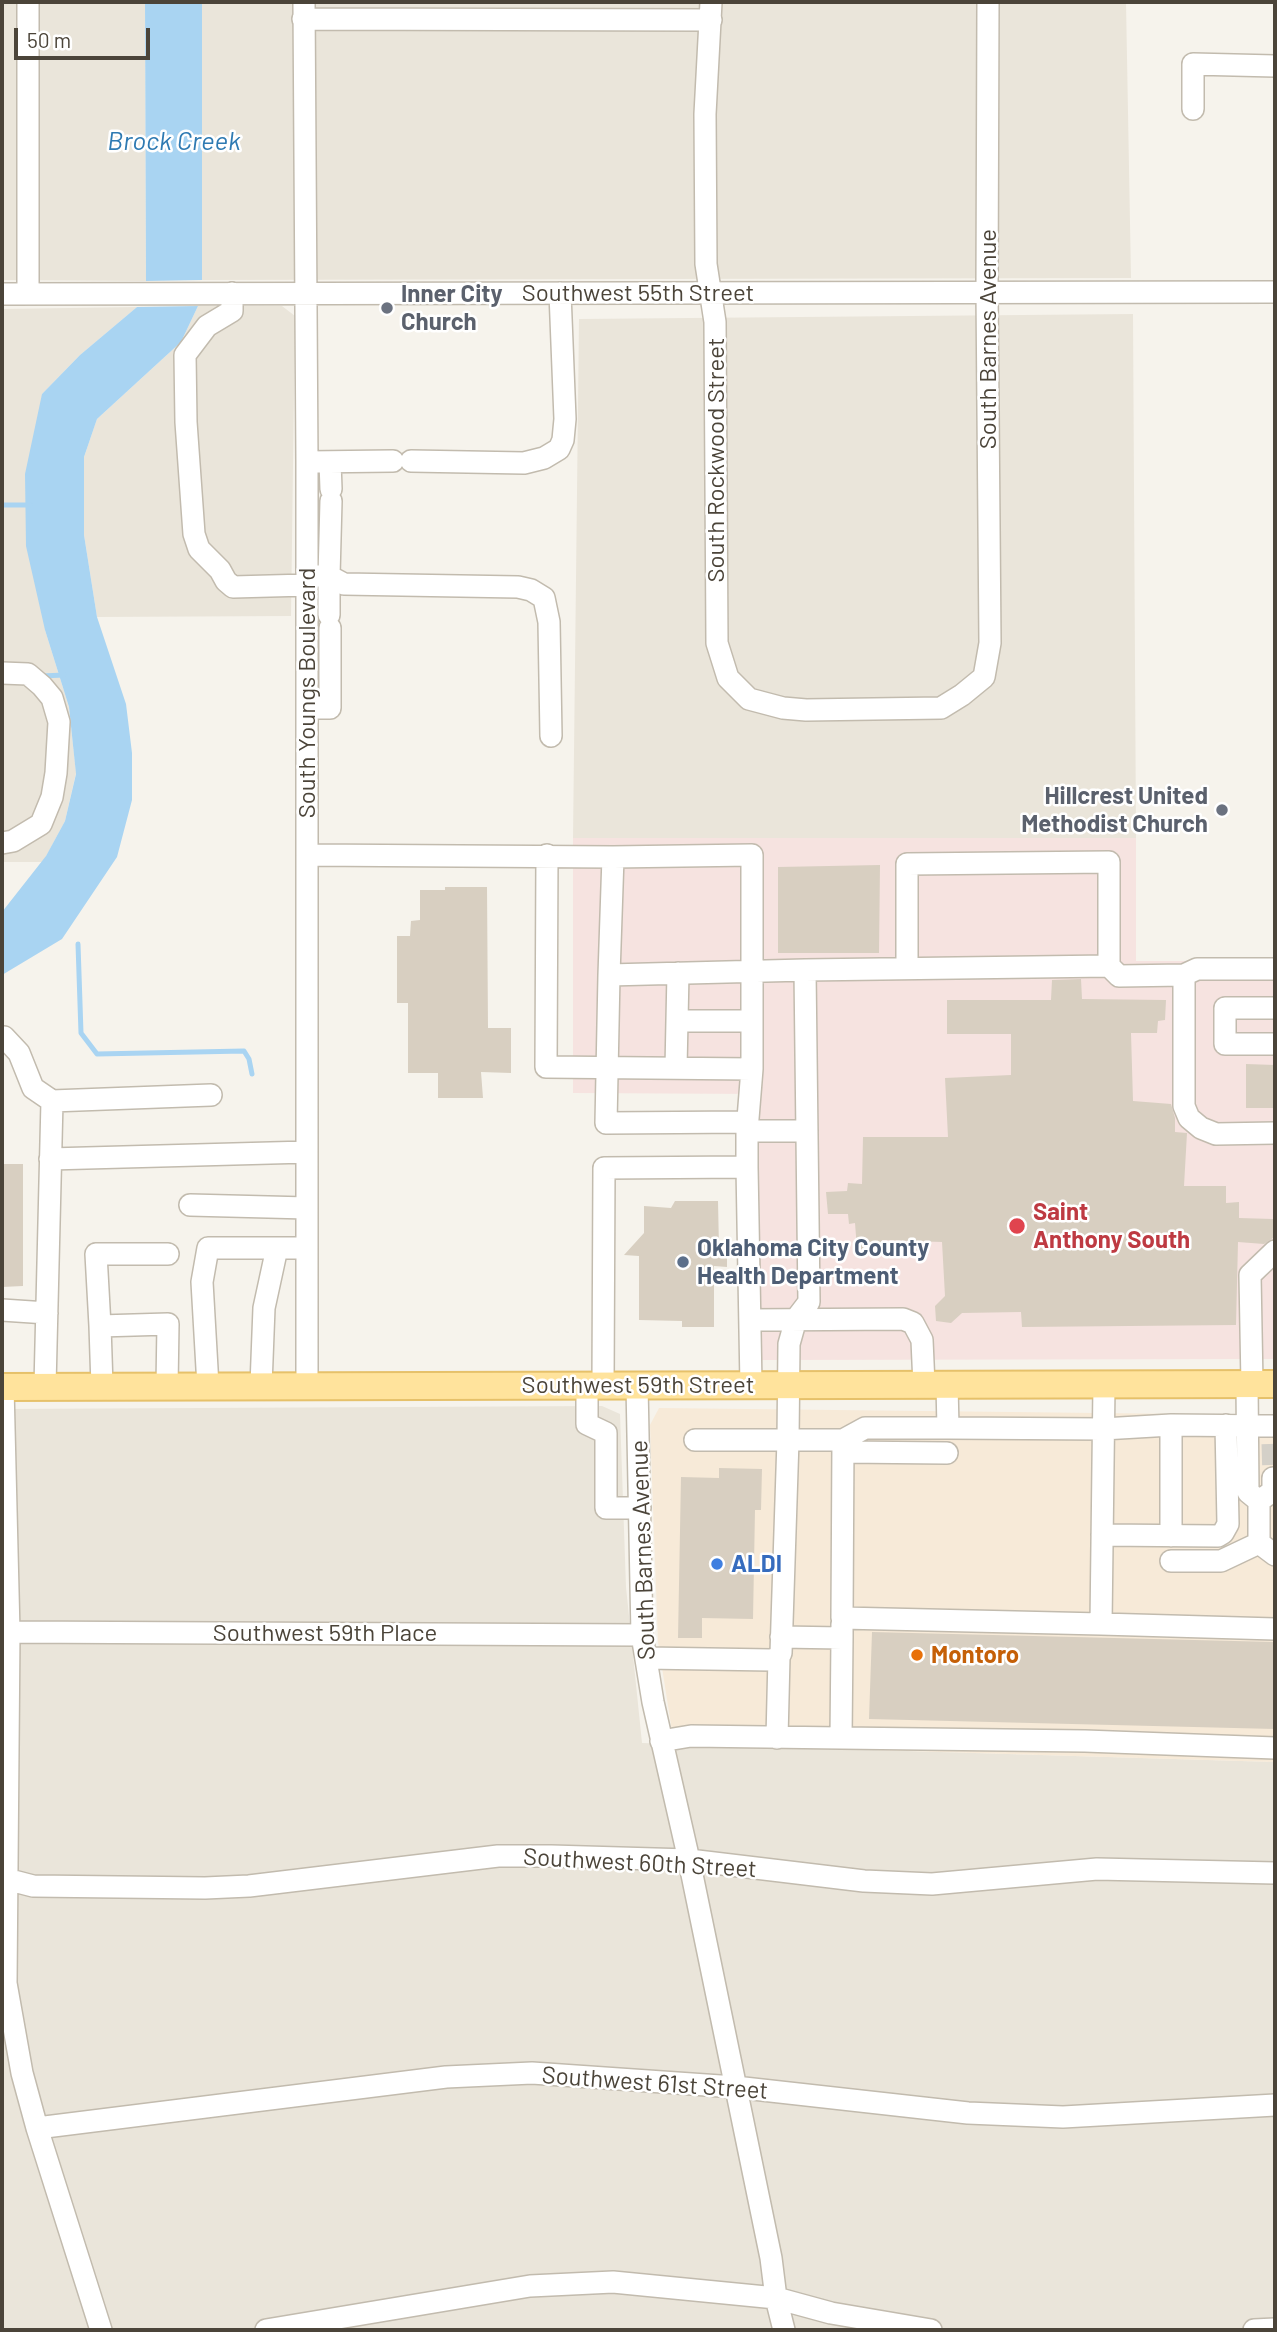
<!DOCTYPE html>
<html>
<head>
<meta charset="utf-8">
<style>
  body { margin:0 }
  #map { position:relative; width:1277px; height:2332px; overflow:hidden; background:#f6f3ec; font-family:Barlow,sans-serif }
  canvas { display:block }
  .frame { position:absolute; inset:0; border:4px solid #4b4439; pointer-events:none }
  .scale { position:absolute; left:14px; top:28px; width:136px; height:32px; box-sizing:border-box; border:4px solid #4b4439; border-top:0; padding-left:9px; font-size:21px; line-height:24px; white-space:nowrap; color:#4b4439; -webkit-text-stroke:5px #fff; paint-order:stroke }
</style>
</head>
<body>
<div id="map">
<canvas width="1277" height="2332"></canvas>
<div class="frame"></div>
<div class="scale">50 m</div>
</div>
<script>
const c = document.querySelector('canvas').getContext('2d');
c.lineJoin = 'round';
function fillPath(path, color) {
  c.fillStyle = color;
  c.fill(path, 'evenodd');
}
function shape(rows) {
  const path = new Path2D();
  for (const r of rows) {
    path.moveTo(r[0], r[1]);
    for (let i = 2; i < r.length; i += 2) path.lineTo(r[i], r[i + 1]);
  }
  return path;
}
function stroke(path, color, width, dash) {
  c.strokeStyle = color;
  c.lineWidth = width;
  c.lineCap = dash ? 'butt' : 'round';
  c.setLineDash(dash || []);
  c.stroke(path);
}
function drawText(font, color, halo, rows, align = 'center') {
  c.font = font + ' Barlow,sans-serif';
  c.lineWidth = 5;
  c.setLineDash([]);
  c.textBaseline = 'middle';
  c.strokeStyle = halo;
  c.fillStyle = color;
  for (const [text, x, y, turn = 0] of rows) {
    c.save();
    c.translate(x, y);
    c.rotate((+turn || 0) * Math.PI / 180);
    c.textAlign = isNaN(turn) ? turn : align;
    if (halo) c.strokeText(text, 0, 0);
    c.fillText(text, 0, 0);
    c.restore();
  }
}
const residential = shape([
  [2,2,145,2,146,281,2,280],
  [202,2,1126,2,1131,278,202,280],
  [198,306,282,306,295,316,291,616,97,617,84,535,84,457,97,419,181,342],
  [137,307,80,355,42,394,45,630,69,707,76,773,65,821,43,862,2,862,2,309],
  [1133,314,1136,838,573,838,579,319],
  [602,1406,620,1414,626,1587,642,1743,1275,1762,1275,2330,2,2330,2,1409]
]);
const commercial = shape([
  [659,1408,1275,1415,1275,1762,674,1744,658,1642,650,1425]
]);
const medical = shape([
  [573,838,1136,838,1136,961,1275,961,1275,1359,758,1360,758,1094,573,1093]
]);
const water = shape([
  [145,2,202,2,202,280,146,281],
  [198,306,181,342,97,419,84,457,84,535,97,617,126,704,132,753,132,800,117,857,62,939,2,975,2,912,46,856,65,821,76,774,69,707,45,630,26,546,25,474,42,394,80,355,137,307]
]);
const stream = shape([
  [2,505,30,505],
  [42,676,64,675],
  [78,944,81,1033,97,1054,244,1051,249,1059,252,1074]
]);
const building = shape([
  [880,865,879,953,778,953,778,867],
  [445,887,487,887,488,1028,511,1028,511,1073,481,1072,483,1098,438,1098,438,1073,408,1073,408,1003,397,1003,397,936,410,936,411,921,420,920,420,890,445,890],
  [1081,979,1082,999,1166,1000,1165,1020,1158,1021,1157,1033,1131,1033,1133,1101,1171,1104,1175,1118,1175,1132,1187,1133,1184,1186,1226,1186,1226,1203,1239,1202,1239,1218,1273,1219,1273,1238,1264,1244,1238,1242,1236,1325,1022,1327,1021,1312,962,1313,951,1323,936,1321,935,1306,945,1296,942,1242,882,1240,881,1249,857,1249,855,1223,849,1224,848,1214,828,1214,826,1192,847,1191,848,1183,862,1184,863,1137,948,1137,945,1078,1011,1075,1011,1034,947,1034,947,1000,1051,1000,1052,980],
  [1246,1064,1275,1065,1275,1108,1246,1108],
  [2,1164,23,1164,23,1286,2,1287],
  [675,1201,718,1201,719,1248,727,1249,727,1267,714,1266,714,1327,682,1327,682,1321,639,1320,639,1256,624,1255,644,1233,644,1206,671,1208],
  [719,1468,762,1469,761,1510,755,1510,753,1619,702,1618,702,1638,678,1638,681,1477,719,1478],
  [872,1632,1275,1642,1275,1729,869,1719]
]);
const minorTunnel = shape([
  [1272,1444,1273,1478]
]);
const minor = shape([
  [28,2,28,294],
  [304,2,307,462,307,1385],
  [711,2,705,114,706,264,715,322,717,643,728,678,749,699,783,708,806,710,941,708,962,695,984,677,990,643,987,292,988,2],
  [303,19,711,20],
  [1193,109,1193,64,1275,66],
  [232,293,232,311,207,326,185,355,186,422,194,534,199,549,220,570,226,581,233,587,307,585],
  [2,294,1275,292],
  [411,461,524,463,544,458,559,449,563,440,565,419,560,293],
  [307,462,393,461],
  [330,462,331,489],
  [315,576,329,576,331,501],
  [329,615,329,576,344,584,518,587,531,590,544,598,549,622,551,736],
  [2,673,28,674,42,686,52,698,59,722,56,773,52,797,41,824,13,841,2,843],
  [307,708,330,708,330,628],
  [307,855,613,857,609,975,805,970,809,1302,796,1319,789,1344,788,1440,695,1440],
  [547,855,546,1067,752,1069,747,1131],
  [613,857,752,855,752,1069],
  [907,968,907,864,1109,862,1109,966],
  [805,970,1109,966,1119,976,1184,975,1197,969,1275,969],
  [609,975,606,1123,747,1122],
  [1184,975,1184,1106,1189,1118,1201,1128,1216,1134,1275,1133],
  [1275,1008,1225,1008,1225,1044,1275,1044],
  [677,1021,751,1021],
  [2,1037,4,1037,19,1053,33,1088,52,1101],
  [676,1068,678,973],
  [50,1159,307,1152],
  [747,1167,747,1131,807,1131],
  [190,1205,307,1208],
  [2,1310,47,1313],
  [750,1320,903,1319,913,1323,922,1340,924,1385],
  [100,1326,96,1254,168,1254],
  [1247,1384,1248,1492,1259,1501,1259,1543,1275,1555],
  [1252,1384,1250,1275,1275,1251],
  [261,1385,264,1308,277,1248],
  [587,1385,587,1424,606,1433,606,1508,640,1508],
  [603,1385,604,1168,747,1167,751,1385],
  [637,1385,642,1635,653,1702,689,1860,771,2258,776,2298,784,2330],
  [947,1385,948,1428,1103,1429,1171,1425,1275,1426],
  [1104,1385,1101,1624,1275,1629],
  [45,1386,52,1101,211,1095],
  [102,1386,100,1326,168,1324,167,1386],
  [208,1386,202,1282,208,1248,307,1248],
  [3,1387,9,1632,6,1983,22,2073,37,2128,101,2330],
  [1171,1425,1171,1536],
  [948,1428,865,1428,843,1440,842,1618,1101,1624],
  [843,1452,947,1453],
  [1259,1501,1273,1491,1273,1478],
  [1102,1535,1218,1536,1223,1533,1228,1524,1226,1425],
  [1171,1561,1221,1561,1259,1543],
  [9,1632,642,1635],
  [781,1637,842,1638,842,1624],
  [842,1638,841,1738,1085,1741,1275,1748],
  [646,1658,771,1660,779,1657,781,1653,788,1440,843,1440],
  [777,1738,779,1657],
  [661,1741,691,1736,841,1738],
  [6,1879,33,1886,205,1888,249,1886,498,1856,551,1856,689,1860,864,1881,932,1884,1097,1869,1275,1873],
  [37,2128,446,2077,532,2073,735,2087,968,2113,1063,2117,1275,2105],
  [266,2330,530,2286,613,2282,776,2298,831,2313,931,2330],
  [1254,2330,1275,2329]
]);
const major = shape([
  [2,1387,1275,1384]
]);
const markers = [
  [387,308,7,"#6b7280"],
  [1222,810,7,"#6b7280"],
  [1017,1226,9,"#e0444e"],
  [683,1262,7,"#5c6f8a"],
  [717,1564,7,"#3f7fe0"],
  [917,1655,7,"#e8710a"]
];
const streetNames = [
  ["Southwest 55th Street",638,293],
  ["South Barnes Avenue",988,339,-90],
  ["South Rockwood Street",716,460,-90],
  ["South Youngs Boulevard",307,693,-90],
  ["Southwest 59th Street",638,1385],
  ["South Barnes Avenue",643,1550,-92],
  ["Southwest 59th Place",325,1633],
  ["Southwest 60th Street",640,1863,3],
  ["Southwest 61st Street",655,2083,4]
];
const worshipNames = [
  ["Inner City",401,294],
  ["Church",401,322],
  ["Hillcrest United",1208,796,"right"],
  ["Methodist Church",1208,824,"right"]
];
const healthNames = [
  ["Saint",1033,1212],
  ["Anthony South",1033,1240]
];
const serviceNames = [
  ["Oklahoma City County",697,1248],
  ["Health Department",697,1276]
];
const shopNames = [
  ["ALDI",731,1564]
];
const foodNames = [
  ["Montoro",931,1655]
];
const waterNames = [
  ["Brock Creek",174,141]
];
fillPath(residential, '#eae5da');
fillPath(commercial, '#f7ead8');
fillPath(medical, '#f6e3e0');
fillPath(water, '#a9d4f2');
stroke(stream, '#a9d4f2', 5);
fillPath(building, '#d8cfc1');
stroke(minorTunnel, '#d4d0c8', 21, [21, 10]);
stroke(minor, '#c2bbae', 24);
stroke(major, '#e6c16a', 30);
stroke(minor, '#fff', 21);
stroke(major, '#ffe39c', 26);
for (const [x, y, r, color] of markers) {
  const dot = new Path2D();
  dot.arc(x, y, r, 0, 2 * Math.PI);
  c.fillStyle = color;
  c.fill(dot);
  stroke(dot, '#fff', 2.5);
}
drawText('24px', '#4b4439', '#fff', streetNames);
drawText('bold 24px', '#5b616d', '#fff', worshipNames, 'left');
drawText('bold 24px', '#be3a42', '#fff', healthNames, 'left');
drawText('bold 24px', '#4e5e75', '#fff', serviceNames, 'left');
drawText('bold 24px', '#366cbe', '#fff', shopNames, 'left');
drawText('bold 24px', '#c56008', '#fff', foodNames, 'left');
drawText('italic 26px', '#2e7ab2', '#fff', waterNames);
</script>
</body>
</html>
